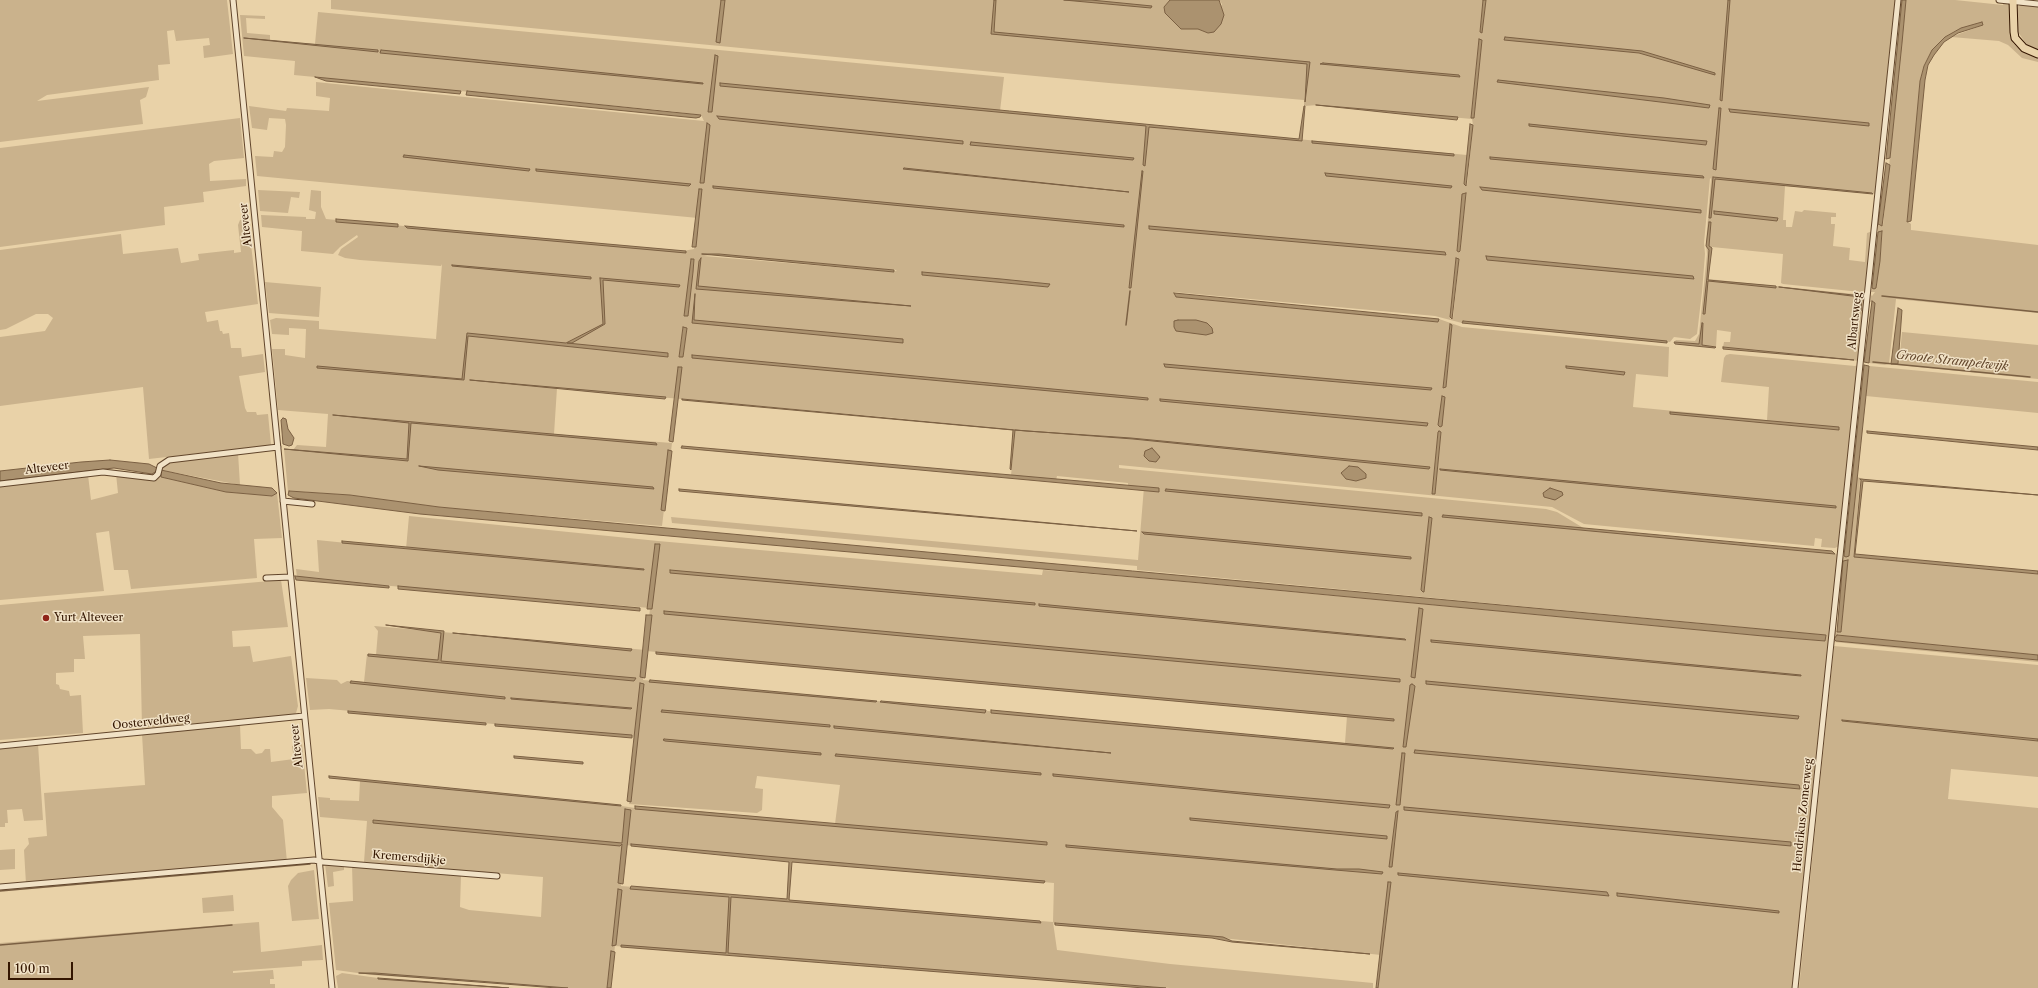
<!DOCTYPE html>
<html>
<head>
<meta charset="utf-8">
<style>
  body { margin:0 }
  #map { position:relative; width:2038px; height:988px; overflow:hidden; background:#e9d2a8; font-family:"Libre Caslon Text",serif }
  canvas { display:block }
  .scale { position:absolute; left:8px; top:962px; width:65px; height:18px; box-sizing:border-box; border:2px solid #341601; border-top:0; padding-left:5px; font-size:12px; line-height:14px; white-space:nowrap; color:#341601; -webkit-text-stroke:3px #f1e2c6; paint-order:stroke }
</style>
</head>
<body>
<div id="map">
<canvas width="2038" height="988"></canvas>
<div class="scale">100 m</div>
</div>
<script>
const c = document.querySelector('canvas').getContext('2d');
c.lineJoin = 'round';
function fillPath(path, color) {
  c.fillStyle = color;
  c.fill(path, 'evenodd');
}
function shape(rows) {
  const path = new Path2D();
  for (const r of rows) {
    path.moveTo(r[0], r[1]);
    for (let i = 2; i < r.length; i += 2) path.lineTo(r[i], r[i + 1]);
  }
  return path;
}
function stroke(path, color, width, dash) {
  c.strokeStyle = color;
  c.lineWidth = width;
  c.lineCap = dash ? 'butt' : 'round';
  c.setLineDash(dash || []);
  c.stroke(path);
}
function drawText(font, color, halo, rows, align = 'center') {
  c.font = font + ' "Libre Caslon Text",serif';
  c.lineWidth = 3;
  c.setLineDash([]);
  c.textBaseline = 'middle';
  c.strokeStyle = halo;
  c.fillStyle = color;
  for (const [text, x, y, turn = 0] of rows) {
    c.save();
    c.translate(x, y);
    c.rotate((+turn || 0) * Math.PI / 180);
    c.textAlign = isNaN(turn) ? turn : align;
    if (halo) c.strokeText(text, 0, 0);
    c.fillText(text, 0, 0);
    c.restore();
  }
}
const green = shape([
  [0,0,227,0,233,54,204,58,203,46,210,45,209,38,176,41,174,30,167,31,170,64,158,65,159,80,47,95,37,101,149,87,146,97,140,100,143,124,0,142],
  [331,0,1170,0,1164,7,1165,13,1181,29,1199,29,1208,33,1222,4,1219,0,1483,0,1480,32,1482,33,1486,0,1897,0,1877,194,1785,186,1783,220,1786,220,1786,227,1792,227,1795,211,1802,212,1804,210,1836,213,1836,217,1831,217,1831,224,1835,224,1833,246,1850,248,1849,260,1865,262,1867,233,1873,231,1867,289,1861,292,1783,284,1781,283,1783,254,1712,247,1708,279,1864,295,1866,296,1859,361,1723,347,1724,342,1730,342,1731,332,1717,330,1716,347,1674,342,1676,340,1695,341,1699,334,1707,254,1706,243,1711,179,1710,178,1704,243,1705,254,1702,292,1697,334,1690,339,1674,337,1670,342,1463,321,1462,323,1435,316,1174,292,1176,297,1438,322,1439,319,1462,327,1669,347,1668,377,1636,374,1633,407,1767,420,1769,387,1721,382,1724,358,1726,355,1730,354,1855,366,1859,365,1839,546,1835,548,1821,547,1822,539,1815,538,1814,546,1584,524,1552,507,1119,465,1119,468,1546,509,1557,512,1585,529,1838,554,1792,988,1378,988,1381,955,1222,938,1055,925,1053,922,1057,950,1170,964,1373,983,1373,988,1170,988,615,946,610,988,568,988,372,975,336,970,329,903,353,901,352,865,461,875,460,907,469,910,541,917,543,877,364,862,367,821,320,817,318,797,330,798,330,800,359,801,360,781,608,804,635,808,674,809,835,824,840,785,757,776,755,788,763,789,762,810,757,813,629,804,636,737,329,709,310,710,306,678,337,680,341,684,347,681,364,682,367,654,376,655,378,631,374,626,646,650,650,608,297,578,296,569,319,572,317,540,406,549,409,516,658,541,1042,575,1043,570,1165,580,1763,636,1825,641,1826,635,1137,570,1137,566,672,523,671,517,1138,560,1144,487,1128,486,1128,483,1057,476,1056,480,1011,476,1015,430,895,418,557,388,554,434,672,443,662,526,439,507,350,495,294,491,288,492,284,449,293,450,297,445,326,447,328,414,278,410,272,349,285,349,285,355,305,358,306,329,289,328,289,335,272,334,270,320,276,318,319,321,319,329,436,339,442,264,441,266,360,260,345,258,338,255,341,249,358,237,357,235,340,247,333,254,301,251,302,231,262,227,261,215,306,217,306,219,315,219,316,212,309,210,311,190,321,191,321,207,326,219,683,251,694,249,698,218,257,176,255,156,273,157,274,151,282,152,285,147,286,125,285,119,269,118,267,130,252,128,249,106,286,111,287,108,329,111,330,98,316,96,316,82,704,121,701,115,669,111,294,75,295,61,244,56,240,15,265,16,265,19,246,18,247,33,270,35,270,40,315,44,318,12,1004,77,1000,111,1467,155,1464,184,1467,185,1473,125,1472,119,1318,105,1304,106,1304,100,1109,83,331,9],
  [1482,39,1474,117,1471,118,1479,40],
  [1466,193,1460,251,1457,252,1462,194],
  [718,254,784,260,897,270,894,272,704,256],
  [1456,258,1459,260,1453,318,1450,319],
  [691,259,694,259,688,316],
  [922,272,1049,284,1050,284,1048,287,922,275],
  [1450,324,1452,326,1446,387,1443,388],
  [683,327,687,328,683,357,679,357],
  [1439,431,1441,432,1435,494,1432,494,1438,432],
  [1429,517,1432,519,1424,591,1421,590],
  [646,651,1347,716,1345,743,643,680],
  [625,845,1054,883,1053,922,621,886],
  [1906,0,1955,0,2003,5,2004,2,2010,2,2011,4,2010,35,2013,43,2022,52,2038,57,2038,62,2022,58,2008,45,1999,41,1951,37,1983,25,1982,22,1955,31,1945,37,1932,50,1924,66,1920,81,1907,221,1911,224,1911,230,2038,245,2038,313,1896,299,1889,364,1885,365,1869,363,1875,303,1870,302,1871,295,1872,296,1875,292,1871,292,1872,288,1876,288,1880,261,1882,233,1878,232,1878,224,1880,226,1883,225],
  [2021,3,2038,5,2038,51,2027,45,2018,32,2016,23,2018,6,2020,6],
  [240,118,244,158,214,161,209,164,210,181,246,179,246,186,203,192,204,202,164,207,165,225,0,247,0,148],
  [258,190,300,192,299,198,291,197,288,213,260,211],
  [248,219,258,304,205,312,207,322,218,320,220,331,222,331,223,334,229,333,231,348,241,348,242,357,263,354,265,372,239,376,245,408,247,412,256,412,257,415,268,414,271,445,149,459,143,387,0,406,0,337,45,331,53,318,48,314,36,314,6,329,0,330,0,250,121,234,123,254,178,248,181,263,199,260,198,254,234,250,234,253,241,252,238,225,240,220],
  [265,282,321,287,319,317,269,313],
  [1902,332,2038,345,2038,379,1899,365],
  [1869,366,2038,382,2038,413,1866,396],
  [238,453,240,485,161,470,162,467,171,461],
  [116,474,158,477,160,474,161,477,226,492,272,496,277,493,282,538,254,539,257,578,131,589,128,570,114,570,109,531,96,533,104,591,0,600,0,487,88,475,91,500,118,493],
  [1857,477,1864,479,1860,480,1854,557,2038,574,2038,655,1838,635,1834,639,1835,641,2038,660,2038,662,1834,642,1833,639,1841,559,1844,556,1849,556],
  [1848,560,1841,631,1839,632,1836,631,1836,628,1843,561],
  [281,580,288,627,232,631,233,647,250,646,253,662,291,656,298,706,296,713,293,715,142,728,140,634,83,636,85,659,74,659,74,672,56,673,56,684,59,685,60,689,69,691,70,696,81,695,83,733,0,740,0,605],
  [1834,646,2038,665,2038,739,1844,720,1842,721,2038,741,2038,777,1951,769,1948,799,2038,808,2038,988,1799,988],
  [240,725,241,749,251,749,256,754,262,753,265,749,270,749,271,762,294,759,292,746,302,744,307,793,272,796,272,807,283,820,287,862,26,884,24,850,29,844,28,838,47,836,44,793,145,785,142,734],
  [38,744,43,820,24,821,22,809,7,810,8,823,5,823,5,827,0,827,0,747],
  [15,849,15,869,0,870,0,850],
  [325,864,344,865,344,870,333,872,334,886,328,887],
  [314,870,319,919,292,921,288,886,291,880,298,873],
  [233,895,234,911,203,913,202,898],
  [259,922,261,952,322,945,323,960,302,961,302,966,233,971,233,973,273,970,274,979,270,979,270,984,275,984,275,988,0,988,0,943],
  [342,973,378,978,514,988,338,988,336,976]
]);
const water = shape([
  [721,0,725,0,720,43,716,42,721,0],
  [994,0,996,0,994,32,1310,62,1305,102,1307,64,991,34,994,0],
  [1064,0,1091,0,1152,6,1151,8,1064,0],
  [1170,0,1219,0,1224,15,1221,24,1214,32,1208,33,1198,29,1181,29,1165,13,1164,7,1170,0],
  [1483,0,1486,0,1482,33,1480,32,1483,0],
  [1728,0,1730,0,1722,101,1720,100,1728,0],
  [1902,0,1906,0,1902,43,1890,158,1886,159,1902,0],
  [1982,22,1983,25,1958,33,1944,42,1934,55,1928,65,1925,80,1911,221,1907,222,1920,81,1924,66,1932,50,1945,37,1961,28,1982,22],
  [1505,37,1642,51,1715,73,1715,75,1639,53,1504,40,1505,37],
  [244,38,378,50,378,52,244,38],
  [1479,39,1482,40,1474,118,1471,118,1479,39],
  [381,50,703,83,703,84,380,53,381,50],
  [715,55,718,56,712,112,708,112,715,55],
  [1323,63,1459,75,1460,77,1320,64,1323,63],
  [315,77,461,91,460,94,326,81,315,77],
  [1498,80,1664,98,1710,105,1709,108,1497,82,1498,80],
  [720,83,1299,139,1304,106,1305,106,1302,141,1149,127,1145,166,1143,165,1146,126,720,86,720,83],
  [467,91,701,115,700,117,696,118,466,95,467,91],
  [1316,105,1458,117,1457,120,1316,105],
  [1719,108,1721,108,1716,170,1713,169,1719,108],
  [1729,109,1869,123,1869,126,1730,112,1729,109],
  [717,116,963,141,963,144,719,119,717,116],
  [707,123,710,125,704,183,700,183,707,123],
  [1470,124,1473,125,1466,186,1464,184,1470,124],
  [1529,124,1626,134,1707,141,1706,145,1529,126,1529,124],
  [1312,141,1454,154,1454,156,1312,143,1312,141],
  [971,142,1134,158,1133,160,970,145,971,142],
  [404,155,530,169,529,171,403,157,404,155],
  [1490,157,1703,176,1704,178,1490,159,1490,157],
  [1886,163,1890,165,1882,226,1878,224,1886,163],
  [904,168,1129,192,903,169,904,168],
  [536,169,691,184,689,186,536,171,536,169],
  [1142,171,1143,171,1131,288,1129,288,1142,171],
  [1325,173,1452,186,1451,188,1326,176,1325,173],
  [1713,177,1872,193,1873,194,1715,179,1711,218,1709,218,1713,177],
  [713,186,1124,225,1124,227,713,188,713,186],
  [1480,187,1701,210,1701,213,1482,190,1480,187],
  [699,189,702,189,696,247,692,247,699,189],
  [1466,193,1460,251,1459,252,1457,251,1462,194,1466,193],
  [1714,211,1778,218,1777,221,1714,214,1714,211],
  [336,219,398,224,398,227,336,222,336,219],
  [1709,222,1711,222,1709,246,1712,248,1708,280,1776,286,1776,288,1708,281,1705,314,1703,314,1707,277,1709,250,1706,246,1709,222],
  [405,226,686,251,686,253,407,228,405,226],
  [1149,226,1445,252,1446,255,1149,229,1149,226],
  [1882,231,1880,261,1876,288,1874,289,1872,288,1878,232,1882,231],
  [702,254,719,254,894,270,894,272,702,254],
  [1486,256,1693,276,1694,279,1487,260,1486,256],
  [701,258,698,286,911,306,696,289,699,261,701,258],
  [1456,258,1459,259,1452,319,1450,317,1456,258],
  [691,259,694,259,693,272,688,316,684,316,691,259],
  [452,265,591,277,591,279,452,266,452,265],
  [922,272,1001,279,1050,284,1048,287,922,275,922,272],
  [600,278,680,285,679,287,603,280,605,324,572,343,567,343,668,353,668,357,468,336,464,380,317,368,317,366,462,379,467,333,566,343,603,324,600,278],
  [1779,287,1862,296,1861,311,1859,311,1860,297,1779,287],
  [1174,293,1439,319,1438,322,1176,297,1174,293],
  [695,294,694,320,903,339,903,343,692,323,695,294],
  [1872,301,1875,303,1869,363,1864,362,1872,301],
  [1898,308,1902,310,1898,364,1891,364,1898,308],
  [1178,320,1196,320,1207,323,1212,328,1213,333,1206,335,1176,331,1174,327,1174,321,1178,320],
  [1463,321,1667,341,1667,343,1462,323,1463,321],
  [1702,323,1703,323,1702,345,1716,347,1715,348,1675,344,1674,342,1699,344,1702,323],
  [1450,324,1452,325,1446,387,1443,388,1450,324],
  [683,327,687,328,683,357,679,357,683,327],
  [1723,347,1854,360,1723,349,1723,347],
  [692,355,1148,398,1148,400,692,358,692,355],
  [1164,364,1432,388,1431,390,1165,367,1164,364],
  [1864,365,1869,366,1867,386,1849,556,1846,557,1844,556,1864,365],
  [1566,366,1625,372,1624,375,1566,368,1566,366],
  [678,367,682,367,673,442,669,441,678,367],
  [470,380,666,397,665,399,470,380],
  [1442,396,1445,397,1442,426,1440,427,1438,425,1442,396],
  [682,399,1026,431,1131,438,1430,467,1429,469,1133,439,1015,430,1011,470,1010,469,1013,430,682,400,682,399],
  [1160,399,1428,423,1427,426,1160,401,1160,399],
  [1670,412,1839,427,1839,430,1670,414,1670,412],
  [333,415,656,443,657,445,411,423,408,461,284,449,407,459,409,423,333,415],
  [283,418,286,419,288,429,294,438,292,445,289,446,283,444,281,420,283,418],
  [1439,431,1441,432,1435,494,1432,494,1438,432,1439,431],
  [1867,431,2038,447,2038,450,1867,433,1867,431],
  [682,446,1159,488,1159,492,681,448,682,446],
  [1152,448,1160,457,1156,462,1149,461,1144,456,1145,451,1152,448],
  [668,450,672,451,665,511,661,510,668,450],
  [110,460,149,464,161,470,221,483,272,488,277,493,272,496,226,492,161,477,161,474,155,472,152,474,114,468,0,481,0,471,81,462,110,460],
  [419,466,653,487,654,489,438,470,419,466],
  [1349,466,1358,467,1366,474,1366,478,1356,481,1346,479,1341,473,1349,466],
  [1440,469,1836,506,1836,508,1440,470,1440,469],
  [1860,479,2038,495,1863,481,1855,554,2038,571,2038,574,1854,557,1861,480,1860,479],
  [1550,488,1562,492,1563,495,1555,500,1544,497,1543,493,1550,488],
  [679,489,1137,531,679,491,679,489],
  [1166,489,1422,513,1422,516,1165,491,1166,489],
  [289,491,350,495,439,507,1826,635,1825,641,1763,636,1201,583,420,514,294,498,288,495,289,491],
  [1443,515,1832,551,1835,554,1442,517,1443,515],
  [1429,517,1432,518,1424,592,1423,592,1421,590,1429,517],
  [1142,532,1411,557,1411,559,1144,534,1142,532],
  [342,541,644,569,644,570,342,543,342,541],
  [655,544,660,544,652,609,647,609,655,544],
  [1848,560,1841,632,1837,632,1843,561,1848,560],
  [670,570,1035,603,1035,605,670,573,670,570],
  [295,576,389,586,389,588,296,580,295,576],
  [398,586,640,608,640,611,398,589,398,586],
  [1039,604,1405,639,1406,640,1039,606,1039,604],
  [1419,608,1423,609,1415,678,1411,677,1419,608],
  [664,611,1400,679,1400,682,664,614,664,611],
  [646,615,652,615,645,678,640,677,646,615],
  [386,625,444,631,441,661,636,678,634,681,368,656,368,654,438,660,441,633,386,625],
  [453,633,632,649,631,651,453,633],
  [1837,635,2038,655,2038,660,1836,641,1834,639,1837,635],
  [1431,640,1801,675,1801,676,1442,643,1431,642,1431,640],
  [656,652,1394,719,1394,721,656,654,656,652],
  [650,680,877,701,876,702,649,682,650,680],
  [351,681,505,697,505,699,350,683,351,681],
  [1426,681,1799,716,1798,719,1426,684,1426,681],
  [640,683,644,684,631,802,627,801,640,683],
  [1412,684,1415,686,1406,747,1403,747,1410,685,1412,684],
  [511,698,632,708,631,709,511,699,511,698],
  [881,701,986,710,985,713,880,702,881,701],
  [662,710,830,725,830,727,661,712,662,710],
  [991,710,1394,748,1393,749,991,713,991,710],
  [348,711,486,723,486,725,348,713,348,711],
  [1842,720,2038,739,2038,741,1842,721,1842,720],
  [495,724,632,735,632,738,495,726,495,724],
  [834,726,1111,753,834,728,834,726],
  [664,739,821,753,821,755,665,741,663,740,664,739],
  [1415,750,1799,785,1800,789,1414,753,1415,750],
  [1402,753,1405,753,1400,805,1396,805,1402,753],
  [836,754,1041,773,1041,775,835,756,836,754],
  [514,756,583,762,583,764,514,758,514,756],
  [1053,774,1226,791,1390,805,1389,808,1053,776,1053,774],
  [329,776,621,805,621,806,329,778,329,776],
  [635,806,1047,842,1047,845,635,809,635,806],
  [1404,807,1791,842,1791,846,1404,810,1404,807],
  [625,809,631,810,623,884,618,883,622,844,620,846,373,823,373,820,622,843,625,809],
  [1398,811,1392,867,1389,867,1396,812,1398,811],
  [1190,818,1387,836,1387,839,1190,820,1190,818],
  [631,844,1045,881,1044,883,792,862,789,900,1040,921,1041,923,731,897,728,953,1166,988,1144,988,621,947,621,945,726,953,729,897,630,889,631,886,787,899,789,862,631,846,631,844],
  [1066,845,1337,869,1359,869,1383,872,1382,874,1066,847,1066,845],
  [1398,873,1607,892,1609,896,1398,875,1398,873],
  [1388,882,1391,882,1378,988,1376,988,1388,882],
  [618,889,622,890,616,945,612,946,618,889],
  [1617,893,1779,911,1779,913,1617,896,1617,893],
  [1055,923,1212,936,1223,937,1232,941,1370,954,1232,942,1212,938,1055,925,1055,923],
  [611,951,615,952,611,988,607,988,611,951],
  [359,973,375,973,568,988,557,988,359,973],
  [378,978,509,988,378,979,378,978]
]);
const stream = shape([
  [1882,296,2038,312],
  [1126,325,1130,291],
  [1873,362,2030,377],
  [0,891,310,864],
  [0,945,232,925]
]);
const minor = shape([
  [233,0,332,988],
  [1999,0,2038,4],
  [0,484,103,472,154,478,158,474,160,466,169,460,278,447],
  [283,501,312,504],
  [266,578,291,577],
  [0,746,304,716],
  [0,887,314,860,323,862,497,876],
  [1795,988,1898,0]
]);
const major = shape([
  [2013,0,2014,32,2015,38,2024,48,2038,54]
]);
const markers = [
  [46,618,4,"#8f2418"]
];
const streetNames = [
  ["Alteveer",246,225,-96],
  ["Albartsweg",1855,321,-84],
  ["Alteveer",47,468,-7],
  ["Oosterveldweg",151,722,-6],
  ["Alteveer",297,746,-96],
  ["Hendrikus Zomerweg",1803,815,-84],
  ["Kremersdijkje",409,858,5]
];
const poiNames = [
  ["Yurt Alteveer",54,618]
];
const waterNames = [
  ["Groote Strampelwijk",1952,361,6]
];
fillPath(green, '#cab28c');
fillPath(water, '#ab926f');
stroke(water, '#7b6043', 1);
stroke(stream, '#7b6043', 1.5);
stroke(minor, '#61452b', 7);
stroke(major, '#341601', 9);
stroke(minor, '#f1e2c6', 5);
stroke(major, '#e9d2a8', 7);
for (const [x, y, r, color] of markers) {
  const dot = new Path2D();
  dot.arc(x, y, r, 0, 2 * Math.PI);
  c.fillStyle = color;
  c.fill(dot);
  stroke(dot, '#f1e2c6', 1.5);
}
drawText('11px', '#341601', '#f1e2c6', streetNames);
drawText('11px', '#341601', '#f1e2c6', poiNames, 'left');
drawText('italic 12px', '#64482d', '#f1e2c6', waterNames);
</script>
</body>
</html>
